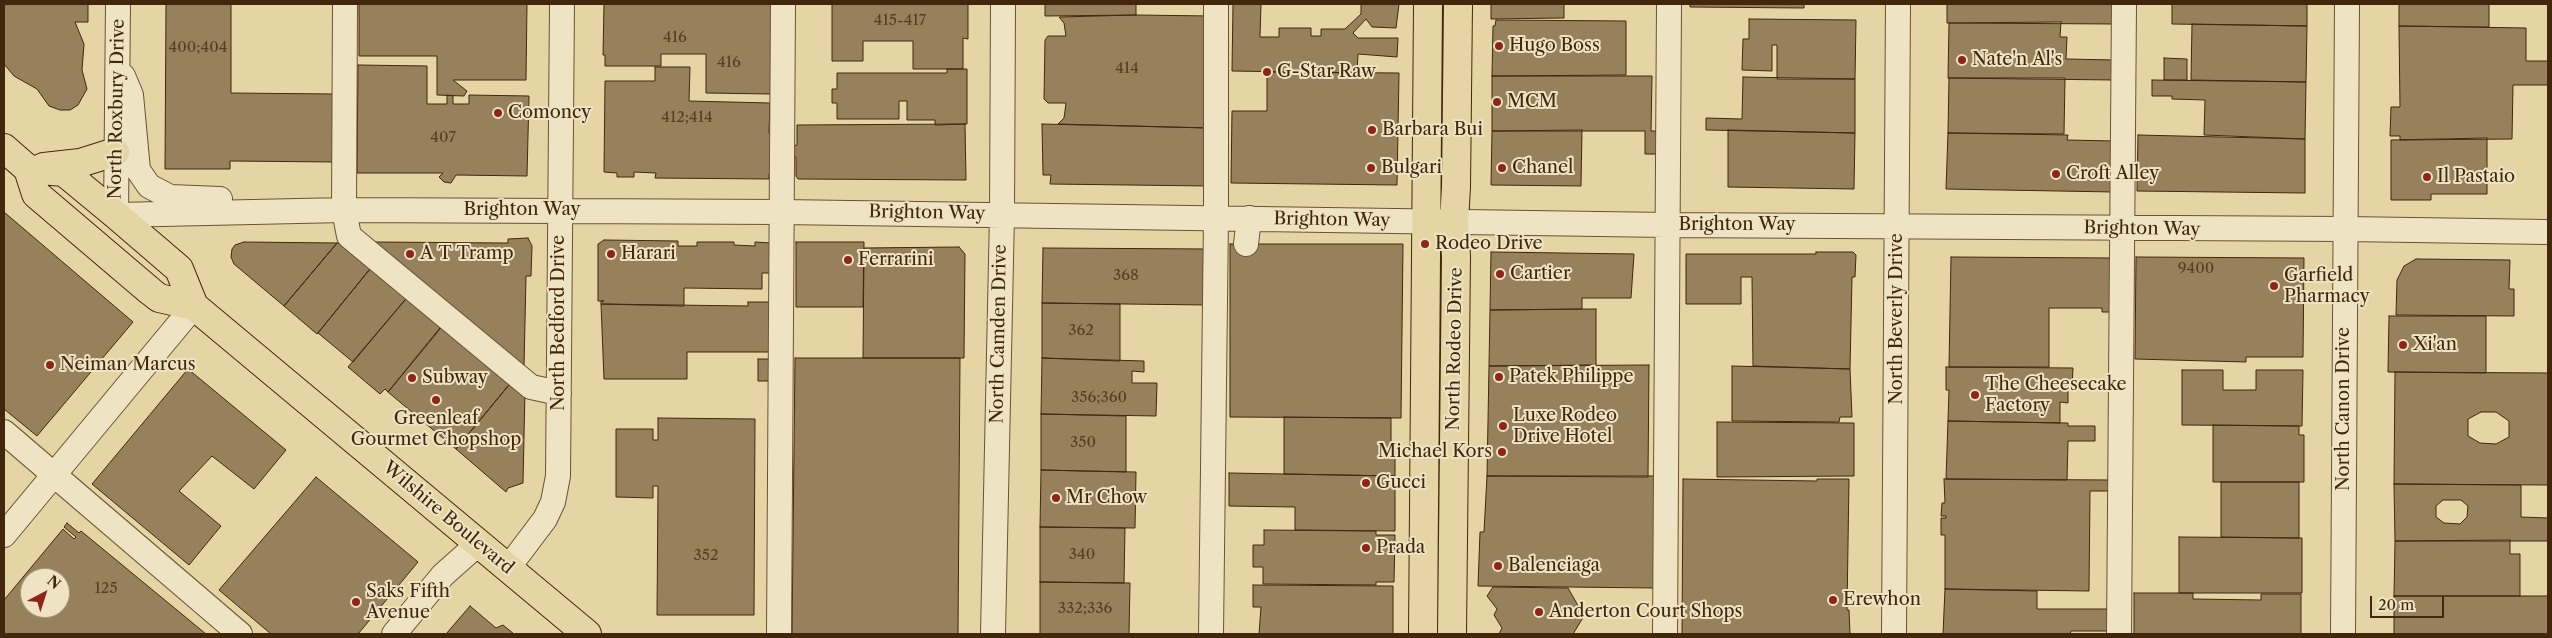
<!DOCTYPE html>
<html>
<head>
<meta charset="utf-8">
<style>
  body { margin:0 }
  #map { position:relative; width:2552px; height:638px; overflow:hidden; background:#e5d5a4; font-family:"Libre Caslon Text",serif }
  canvas { display:block }
  .frame { position:absolute; inset:0; border:5px solid #43270d; pointer-events:none }
  .north { position:absolute; left:20px; top:568px; width:50px; height:50px; box-sizing:border-box; background:#eee4c4; border:1px solid #aa987b; border-radius:50%; rotate:40deg; font-size:14px; font-weight:700; line-height:20px; text-align:center; color:#43270d }
  .north::after { content:''; display:block; margin:auto; width:18px; height:22px; background:#8f2418; clip-path:polygon(50% 0,100% 100%,50% 72%,0 100%) }
  .scale { position:absolute; left:2370px; top:596px; width:74px; height:22px; box-sizing:border-box; border:2px solid #43270d; border-top:0; padding-left:6px; font-size:15px; line-height:18px; white-space:nowrap; color:#43270d; -webkit-text-stroke:4px #eee4c4; paint-order:stroke }
</style>
</head>
<body>
<div id="map">
<canvas width="2552" height="638"></canvas>
<div class="frame"></div>
<div class="north">N</div>
<div class="scale">20 m</div>
</div>
<script>
const c = document.querySelector('canvas').getContext('2d');
c.lineJoin = 'round';
function fillPath(path, color) {
  c.fillStyle = color;
  c.fill(path, 'evenodd');
}
function shape(rows) {
  const path = new Path2D();
  for (const r of rows) {
    path.moveTo(r[0], r[1]);
    for (let i = 2; i < r.length; i += 2) path.lineTo(r[i], r[i + 1]);
  }
  return path;
}
function stroke(path, color, width, dash) {
  c.strokeStyle = color;
  c.lineWidth = width;
  c.lineCap = dash ? 'butt' : 'round';
  c.setLineDash(dash || []);
  c.stroke(path);
}
function drawText(font, color, halo, rows, align = 'center') {
  c.font = font + ' "Libre Caslon Text",serif';
  c.lineWidth = 4;
  c.setLineDash([]);
  c.textBaseline = 'middle';
  c.strokeStyle = halo;
  c.fillStyle = color;
  for (const [text, x, y, turn = 0] of rows) {
    c.save();
    c.translate(x, y);
    c.rotate((+turn || 0) * Math.PI / 180);
    c.textAlign = isNaN(turn) ? turn : align;
    if (halo) c.strokeText(text, 0, 0);
    c.fillText(text, 0, 0);
    c.restore();
  }
}
const building = shape([
  [4,4,88,4,88,22,75,22,84,44,82,70,87,89,78,105,70,110,60,110,49,106,37,89,14,76,4,64,4,4],
  [166,4,231,4,231,93,335,94,334,162,230,161,230,169,165,169,166,4],
  [359,4,527,4,526,80,453,80,467,91,464,96,437,95,437,56,359,56,359,4],
  [604,4,772,4,771,94,706,93,706,54,661,54,661,66,605,66,605,55,603,55,604,4],
  [832,4,968,4,968,39,963,38,963,69,913,69,913,41,863,41,863,61,832,61,832,4],
  [1045,4,1136,4,1136,15,1045,16,1045,4],
  [1233,4,1261,4,1260,37,1279,37,1279,28,1311,28,1311,36,1321,36,1321,29,1345,29,1361,14,1361,4,1399,4,1396,28,1372,27,1366,19,1353,33,1358,38,1398,38,1397,57,1358,54,1357,73,1232,71,1233,4],
  [1491,4,1564,4,1564,18,1491,19,1491,4],
  [1690,4,1804,4,1804,8,1690,7,1690,4],
  [1947,4,2116,4,2116,24,1947,23,1947,4],
  [2172,4,2307,4,2307,26,2172,24,2172,4],
  [2399,4,2489,4,2489,27,2399,26,2399,4],
  [1136,15,1210,16,1209,128,1058,124,1064,118,1066,103,1048,103,1044,99,1045,40,1048,36,1066,36,1064,23,1059,17,1136,15],
  [1749,19,1856,20,1855,79,1777,79,1777,45,1772,45,1772,71,1742,70,1743,39,1749,39,1749,19],
  [1496,20,1626,21,1626,75,1492,76,1493,26,1495,26,1496,20],
  [2061,22,2060,37,2067,37,2066,59,2115,60,2114,80,1948,78,1949,23,2061,22],
  [2192,24,2307,26,2306,82,2191,80,2192,24],
  [2399,26,2526,28,2526,61,2548,61,2548,85,2513,85,2512,139,2400,140,2400,136,2390,136,2391,107,2400,107,2399,26],
  [2164,58,2187,59,2187,80,2164,80,2164,58],
  [358,65,427,66,427,104,447,104,447,95,453,96,453,104,469,104,469,95,529,96,527,176,456,175,451,183,444,182,439,177,443,173,357,173,358,65],
  [655,67,690,67,689,101,770,103,769,133,774,133,774,174,769,174,769,179,655,178,656,173,634,172,634,177,617,177,617,173,604,172,605,81,655,81,655,67],
  [947,69,967,69,967,124,935,125,935,120,907,120,907,101,899,101,899,119,837,119,837,103,832,103,832,89,837,89,837,73,947,73,947,69],
  [1267,72,1399,73,1397,185,1231,183,1232,111,1267,111,1267,72],
  [1492,76,1652,76,1651,131,1662,131,1662,154,1645,154,1645,131,1492,131,1492,76],
  [1743,77,1855,79,1855,133,1706,130,1706,118,1742,119,1743,77],
  [1949,78,2065,78,2064,134,1948,133,1949,78],
  [2152,80,2306,82,2305,139,2204,135,2205,100,2172,99,2172,96,2152,96,2152,80],
  [965,124,966,180,798,179,796,176,796,157,792,157,792,146,797,145,797,125,965,124],
  [1042,124,1209,128,1208,186,1050,184,1051,175,1043,175,1042,124],
  [1582,130,1581,186,1491,185,1492,131,1582,130],
  [1728,130,1855,133,1854,189,1728,187,1728,130],
  [1948,133,2068,135,2067,140,2115,141,2114,192,1946,189,1948,133],
  [2138,135,2305,139,2305,193,2137,191,2138,135],
  [2487,138,2487,194,2431,194,2431,200,2391,200,2391,140,2487,138],
  [4,212,133,322,37,436,4,409,4,212],
  [528,238,532,246,531,276,526,276,524,367,375,242,508,243,508,239,528,238],
  [604,240,678,241,678,246,697,246,697,242,734,242,734,245,755,246,755,242,771,243,772,273,762,273,762,289,684,288,684,306,601,304,601,301,604,301,598,301,598,244,604,240],
  [244,242,337,243,284,306,234,264,231,257,232,249,235,245,244,242],
  [796,242,864,242,863,307,796,307,796,242],
  [337,243,349,243,374,264,317,334,284,306,337,243],
  [1230,244,1403,244,1401,418,1230,417,1230,244],
  [959,247,965,254,964,358,863,358,864,248,959,247],
  [1043,248,1209,249,1208,305,1042,303,1043,248],
  [1491,252,1634,254,1631,298,1582,298,1582,309,1490,310,1491,252],
  [1816,252,1853,252,1856,255,1855,277,1852,277,1850,369,1753,366,1752,277,1741,277,1741,304,1686,304,1686,254,1816,254,1816,252],
  [1951,257,2114,258,2113,312,2102,312,2102,308,2049,308,2049,367,1949,367,1951,257],
  [2136,257,2304,258,2303,357,2246,357,2246,362,2135,359,2136,257],
  [2416,259,2510,260,2509,289,2514,289,2514,316,2396,315,2397,280,2404,266,2416,259],
  [374,264,410,294,353,362,318,333,374,264],
  [410,294,445,323,388,392,385,389,380,394,348,367,410,294],
  [748,302,772,302,773,352,687,352,687,379,604,379,601,304,748,306,748,302],
  [1042,303,1120,304,1120,361,1042,358,1042,303],
  [1596,309,1596,365,1489,366,1490,310,1596,309],
  [2389,316,2486,316,2486,373,2388,372,2389,316],
  [444,323,513,380,456,449,388,392,444,323],
  [795,358,960,358,958,634,792,634,795,358],
  [1042,358,1144,361,1144,372,1132,371,1132,383,1157,383,1156,416,1041,414,1042,358],
  [758,359,772,359,772,381,758,381,758,359],
  [1649,365,1648,477,1487,476,1489,366,1649,365],
  [1732,366,1850,369,1852,417,1840,417,1839,422,1732,421,1732,366],
  [1946,367,2073,368,2072,389,2068,389,2068,403,2060,402,2060,423,1948,421,1949,390,1946,390,1946,367],
  [188,369,286,450,254,489,212,456,179,491,221,526,189,565,92,484,188,369],
  [2182,370,2223,370,2223,390,2256,390,2256,370,2303,370,2302,426,2182,425,2182,370],
  [2395,372,2548,373,2548,485,2394,484,2395,372],
  [2481,412,2496,412,2509,421,2509,437,2496,444,2480,443,2468,436,2468,419,2481,412],
  [513,380,525,390,523,483,508,488,506,492,456,449,513,380],
  [1041,414,1126,416,1126,472,1041,470,1041,414],
  [1284,417,1391,418,1391,447,1395,447,1395,476,1284,474,1284,417],
  [658,418,755,419,754,615,657,615,658,486,653,486,653,498,616,497,616,429,653,429,653,440,658,440,658,418],
  [1948,421,2068,423,2068,426,2095,426,2095,441,2068,441,2067,480,1946,479,1948,421],
  [1717,422,1854,423,1854,476,1717,477,1717,422],
  [2213,425,2299,426,2299,435,2304,435,2304,482,2213,482,2213,425],
  [1041,470,1136,472,1135,528,1040,527,1041,470],
  [1229,473,1395,476,1395,531,1295,530,1295,507,1229,506,1229,473],
  [1487,476,1657,476,1656,588,1478,586,1480,532,1484,532,1487,476],
  [316,477,418,562,358,634,271,634,219,590,316,477],
  [1683,479,1817,481,1817,479,1849,479,1847,610,1849,610,1850,634,1682,634,1683,479],
  [1944,479,2111,480,2111,491,2090,491,2089,591,1945,589,1945,535,1941,535,1941,518,1946,518,1946,516,1941,516,1942,503,1945,503,1944,479],
  [2221,482,2299,482,2299,538,2221,537,2221,482],
  [2394,484,2521,485,2521,517,2548,518,2548,541,2395,541,2394,484],
  [2443,500,2461,500,2468,506,2467,517,2460,524,2444,523,2436,517,2436,506,2443,500],
  [67,523,79,533,81,531,206,634,4,634,4,600,63,529,74,539,76,537,64,527,67,523],
  [30,578,60,578,60,608,30,608,30,578],
  [1040,527,1125,528,1124,583,1040,582,1040,527],
  [1264,530,1376,531,1376,535,1395,535,1394,582,1376,582,1376,585,1263,584,1263,567,1253,567,1253,545,1264,545,1264,530],
  [2179,537,2302,538,2302,593,2179,593,2179,537],
  [2510,540,2510,554,2520,554,2520,596,2394,596,2395,541,2510,540],
  [1040,582,1130,583,1129,634,1040,634,1040,582],
  [1253,585,1393,586,1393,634,1259,634,1261,607,1253,607,1253,585],
  [1493,587,1568,588,1584,616,1573,634,1499,634,1502,628,1494,615,1497,609,1487,596,1493,587],
  [1945,589,2037,591,2037,609,2110,609,2110,631,2071,631,2070,634,1943,634,1945,589],
  [2134,593,2193,593,2193,599,2261,600,2261,594,2301,594,2301,634,2134,634,2134,593],
  [2394,596,2548,596,2548,634,2394,634,2394,596],
  [470,606,496,628,503,625,514,634,446,634,470,606]
]);
const minor = shape([
  [118,4,116,215,344,210,782,212,1667,225,2345,229,2548,232],
  [345,4,344,210,349,236,531,387,559,393],
  [123,76,131,95,138,170,149,186,170,197,220,199],
  [1246,244,1249,218],
  [4,432,240,634],
  [4,535,194,306],
  [508,568,545,519,553,502,558,476,562,4],
  [394,634,443,575,479,543],
  [779,634,783,4],
  [993,634,1002,214,1003,4],
  [1211,634,1216,218,1216,4],
  [1665,634,1669,4],
  [1894,634,1898,4],
  [2119,634,2124,4],
  [2343,634,2347,4]
]);
const major = shape([
  [4,148,28,169,36,194,150,291,159,298,194,306,587,634],
  [44,167,80,163,115,152],
  [28,169,64,172,116,215,179,269,194,306],
  [1423,634,1428,4],
  [1452,634,1456,257,1454,222,1456,187,1458,4]
]);
const markers = [
  [1499,46,5,"#8f2418"],
  [1962,60,5,"#8f2418"],
  [1267,72,5,"#8f2418"],
  [1497,102,5,"#8f2418"],
  [498,113,5,"#8f2418"],
  [1372,130,5,"#8f2418"],
  [1371,168,5,"#8f2418"],
  [1502,168,5,"#8f2418"],
  [2056,174,5,"#8f2418"],
  [2427,177,5,"#8f2418"],
  [1425,244,5,"#8f2418"],
  [410,254,5,"#8f2418"],
  [611,254,5,"#8f2418"],
  [848,260,5,"#8f2418"],
  [1500,274,5,"#8f2418"],
  [2274,286,5,"#8f2418"],
  [2403,345,5,"#8f2418"],
  [50,365,5,"#8f2418"],
  [1499,377,5,"#8f2418"],
  [412,378,5,"#8f2418"],
  [1975,395,5,"#8f2418"],
  [436,400,5,"#8f2418"],
  [1503,426,5,"#8f2418"],
  [1502,452,5,"#8f2418"],
  [1366,483,5,"#8f2418"],
  [1056,498,5,"#8f2418"],
  [1366,548,5,"#8f2418"],
  [1498,566,5,"#8f2418"],
  [1833,600,5,"#8f2418"],
  [356,602,5,"#8f2418"],
  [1539,612,5,"#8f2418"]
];
const numberNames = [
  ["415-417",900,21],
  ["416",675,38],
  ["400;404",198,48],
  ["416",729,63],
  ["414",1127,69],
  ["412;414",687,118],
  ["407",443,138],
  ["9400",2196,269],
  ["368",1126,276],
  ["362",1081,331],
  ["356;360",1099,398],
  ["350",1083,443],
  ["340",1082,555],
  ["352",706,556],
  ["125",106,589],
  ["332;336",1085,609]
];
const poiNames = [
  ["Hugo Boss",1509,46],
  ["Nate'n Al's",1972,60],
  ["G-Star Raw",1277,72],
  ["MCM",1507,102],
  ["Comoncy",508,113],
  ["Barbara Bui",1382,130],
  ["Bulgari",1381,168],
  ["Chanel",1512,168],
  ["Croft Alley",2066,174],
  ["Il Pastaio",2437,177],
  ["Rodeo Drive",1435,244],
  ["A T Tramp",420,254],
  ["Harari",621,254],
  ["Ferrarini",858,260],
  ["Cartier",1510,274],
  ["Garfield",2284,276],
  ["Pharmacy",2284,297],
  ["Xi'an",2413,345],
  ["Neiman Marcus",60,365],
  ["Patek Philippe",1509,377],
  ["Subway",422,378],
  ["The Cheesecake",1985,385],
  ["Factory",1985,406],
  ["Luxe Rodeo",1513,416],
  ["Drive Hotel",1513,437],
  ["Greenleaf",436,419,"center"],
  ["Gourmet Chopshop",436,440,"center"],
  ["Michael Kors",1492,452,"right"],
  ["Gucci",1376,483],
  ["Mr Chow",1066,498],
  ["Prada",1376,548],
  ["Balenciaga",1508,566],
  ["Saks Fifth",366,592],
  ["Avenue",366,613],
  ["Erewhon",1843,600],
  ["Anderton Court Shops",1549,612]
];
const streetNames = [
  ["North Roxbury Drive",117,109,-89],
  ["Brighton Way",522,210],
  ["Brighton Way",927,213,1],
  ["Brighton Way",1332,220,1],
  ["Brighton Way",1737,225],
  ["Brighton Way",2142,229,1],
  ["North Beverly Drive",1897,319,-90],
  ["North Bedford Drive",559,323,-90],
  ["North Camden Drive",999,334,-89],
  ["North Rodeo Drive",1455,349,-89],
  ["North Canon Drive",2344,409,-90],
  ["Wilshire Boulevard",448,518,40]
];
fillPath(building, '#97815c');
stroke(building, '#43270d', 1);
stroke(minor, '#6c5233', 26);
stroke(major, '#43270d', 30);
stroke(minor, '#eee4c4', 24);
stroke(major, '#e5d5a4', 28);
for (const [x, y, r, color] of markers) {
  const dot = new Path2D();
  dot.arc(x, y, r, 0, 2 * Math.PI);
  c.fillStyle = color;
  c.fill(dot);
  stroke(dot, '#eee4c4', 2);
}
drawText('15px', '#583e21', null, numberNames);
drawText('18px', '#43270d', '#eee4c4', poiNames, 'left');
drawText('18px', '#43270d', '#eee4c4', streetNames);
</script>
</body>
</html>
